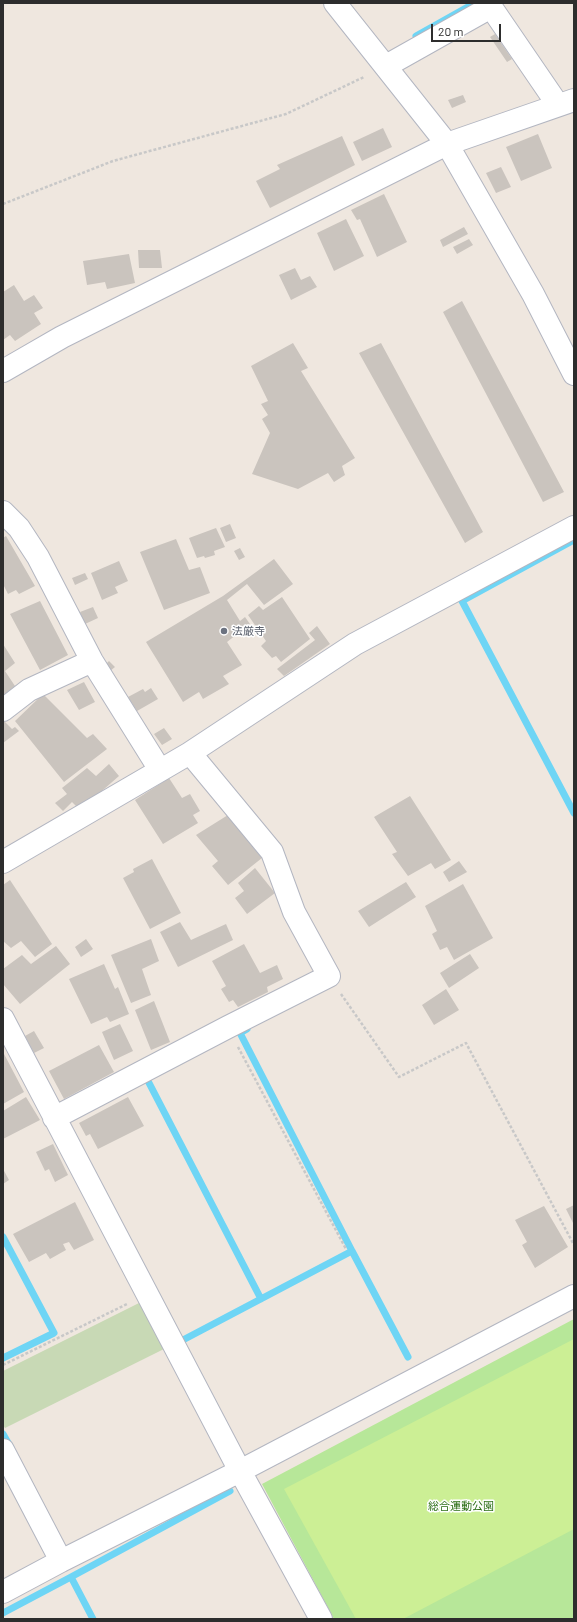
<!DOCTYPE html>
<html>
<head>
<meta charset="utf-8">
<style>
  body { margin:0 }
  #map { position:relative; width:577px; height:1622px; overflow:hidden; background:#efe7df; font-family:Barlow,sans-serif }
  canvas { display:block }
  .frame { position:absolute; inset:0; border:4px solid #2d2d2d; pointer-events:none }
  .scale { position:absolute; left:431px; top:24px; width:70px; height:18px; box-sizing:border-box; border:2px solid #2d2d2d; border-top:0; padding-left:5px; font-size:12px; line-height:14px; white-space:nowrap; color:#2d2d2d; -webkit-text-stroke:3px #fff; paint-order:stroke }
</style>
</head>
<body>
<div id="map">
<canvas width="577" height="1622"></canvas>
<div class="frame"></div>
<div class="scale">20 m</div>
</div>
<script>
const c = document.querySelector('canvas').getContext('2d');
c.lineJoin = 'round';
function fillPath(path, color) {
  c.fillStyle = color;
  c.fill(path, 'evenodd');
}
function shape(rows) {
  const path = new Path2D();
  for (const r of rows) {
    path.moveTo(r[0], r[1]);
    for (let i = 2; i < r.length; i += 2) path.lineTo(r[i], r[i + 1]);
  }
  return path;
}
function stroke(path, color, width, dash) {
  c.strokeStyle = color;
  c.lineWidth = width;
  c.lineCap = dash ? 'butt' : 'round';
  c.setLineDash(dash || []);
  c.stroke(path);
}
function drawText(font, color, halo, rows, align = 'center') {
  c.font = font + ' Barlow,"Noto Sans JP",sans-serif';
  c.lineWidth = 3;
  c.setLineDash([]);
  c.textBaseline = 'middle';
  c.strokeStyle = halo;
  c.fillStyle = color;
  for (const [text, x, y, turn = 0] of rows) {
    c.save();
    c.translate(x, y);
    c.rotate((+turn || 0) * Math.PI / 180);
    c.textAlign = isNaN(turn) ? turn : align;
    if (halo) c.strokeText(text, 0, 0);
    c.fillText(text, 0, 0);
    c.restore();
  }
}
const green = shape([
  [574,1319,574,1619,334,1619,262,1484]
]);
const cemetery = shape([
  [141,1302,166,1348,5,1428,3,1425,3,1371]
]);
const pitch = shape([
  [574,1339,574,1529,403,1619,356,1619,284,1489]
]);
const stream = shape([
  [416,36,475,3],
  [574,540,462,601,574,813],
  [147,1079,261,1299],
  [3,1237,54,1333,3,1358],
  [352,1251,408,1357],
  [181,1341,352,1251,240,1033,247,1029],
  [3,1434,11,1448],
  [3,1613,71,1577],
  [93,1619,71,1577,230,1491]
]);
const building = shape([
  [495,34,512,59,507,62,490,37],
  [463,95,466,102,452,108,448,100],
  [383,128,392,147,362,161,353,142],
  [538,134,552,168,521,181,506,147],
  [342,136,355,165,270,208,256,181,280,169,277,165],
  [501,167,511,187,496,193,486,173],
  [384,194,407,242,377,257,360,219,357,220,351,210],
  [346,219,364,256,334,271,317,233],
  [464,227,468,234,443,247,440,240],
  [469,239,473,245,457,254,453,247],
  [138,250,160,250,162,268,139,268],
  [129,254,135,283,107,289,105,282,87,285,83,261],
  [295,268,301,280,310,276,317,287,291,300,279,275],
  [14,285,24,301,34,295,43,308,34,313,41,324,15,341,10,335,3,340,3,292],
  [462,301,564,492,543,502,443,312],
  [293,343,308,368,301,371,355,458,342,466,345,475,334,482,328,473,298,489,252,474,270,433,262,419,268,415,261,404,268,401,251,366],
  [381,343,483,532,465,543,359,353],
  [230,524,236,538,226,542,220,528],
  [216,528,225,547,214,551,215,555,205,558,204,556,197,558,189,538],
  [6,536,35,586,19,594,16,590,8,594,3,584,3,538],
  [176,539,189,570,200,567,210,593,164,610,140,552],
  [240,548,245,557,239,560,234,551],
  [274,559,293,584,264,605,247,584,227,600,240,621,245,617,250,624,227,642,242,665,223,676,229,684,203,699,199,692,183,702,146,642,223,596],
  [119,561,128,581,115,587,118,593,102,600,91,573],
  [85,573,88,579,75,585,72,578],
  [282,597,310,639,281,662,276,656,272,658,261,646,266,641,248,615,259,606,263,610],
  [40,601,68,655,40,670,10,614],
  [93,607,98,618,85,624,80,612],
  [317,626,330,644,284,676,277,669,315,640,309,633],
  [3,644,15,663,5,671,15,686,3,696],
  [109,661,115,667,110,671,105,665],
  [84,682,95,702,79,710,67,690],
  [151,688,158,699,137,711,128,697,143,689,145,692],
  [43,694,87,738,93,734,107,749,64,782,15,721],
  [4,721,12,729,15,727,19,731,3,743],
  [164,728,172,739,162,745,154,734],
  [109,764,119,776,80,810,72,802,63,811,55,803,67,794,62,788,87,768,96,776],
  [169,778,182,798,190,794,200,811,193,815,198,823,163,844,135,800],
  [410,796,451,860,435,869,431,863,408,876,392,854,397,852,374,817],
  [228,815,262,858,228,885,212,866,218,861,196,835],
  [152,859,181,913,150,929,123,878,134,872,133,869],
  [459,861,467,872,449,882,443,872],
  [255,868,275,893,247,914,235,898,244,891,238,883],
  [10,880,52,944,35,957,21,941,11,948,3,941,3,885],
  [406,882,416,897,369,927,358,911],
  [463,884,493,938,454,960,447,947,440,950,432,934,437,931,425,906],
  [180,922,191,940,226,924,233,940,178,967,160,932],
  [86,939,93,949,81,957,75,947],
  [151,939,159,961,142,969,151,995,131,1003,111,955],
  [244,944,260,973,277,965,283,979,267,987,268,992,238,1007,233,1000,229,1002,221,989,226,986,212,961],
  [56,946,70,964,20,1004,3,984,3,969,22,955,31,964],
  [470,954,479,968,449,988,440,973],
  [104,964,115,989,118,987,129,1014,110,1022,107,1017,91,1024,69,979],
  [446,989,459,1010,434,1025,422,1005],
  [154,1001,170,1042,151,1050,135,1010],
  [120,1024,133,1051,114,1060,102,1032],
  [34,1031,44,1048,34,1053,25,1036],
  [99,1045,114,1072,64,1099,49,1071],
  [3,1052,24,1092,3,1104],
  [26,1097,40,1120,3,1139,3,1111],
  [128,1097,144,1126,98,1149,90,1134,86,1136,79,1123],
  [53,1144,68,1175,55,1182,49,1169,45,1171,36,1152],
  [3,1169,9,1180,3,1184],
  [75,1202,94,1240,74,1250,69,1242,63,1244,66,1250,50,1259,46,1253,29,1262,13,1234],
  [574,1205,574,1225,566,1209],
  [544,1206,568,1247,535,1268,522,1245,527,1242,515,1220]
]);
const path = shape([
  [3,204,113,161,286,114,364,77],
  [341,994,399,1077,466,1043,574,1245],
  [238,1047,346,1249],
  [3,1365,127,1304]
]);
const minor = shape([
  [335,3,447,144,533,294,574,374],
  [386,66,491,7,558,105],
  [3,371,62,337,447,144,574,100],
  [3,512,19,528,38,557,92,661,160,770],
  [3,710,29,690,92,661],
  [3,862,190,753,355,644,574,527],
  [3,1019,240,1471,321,1619],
  [54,1118,228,1027,329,976,294,912,272,852,190,753],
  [3,1450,61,1561],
  [3,1592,61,1561,240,1471,574,1296]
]);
const markers = [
  [224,631,4,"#6b7280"]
];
const worshipNames = [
  ["法厳寺",232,631]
];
const parkNames = [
  ["総合運動公園",461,1506]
];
fillPath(green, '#b7e799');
fillPath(cemetery, '#c8d9b5');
fillPath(pitch, '#ccef95');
stroke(stream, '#6ed5f5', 7);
fillPath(building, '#cac4be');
stroke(minor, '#b3b6c1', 24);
stroke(path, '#c8c8c8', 2.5, [3, 2]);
stroke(minor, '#fff', 22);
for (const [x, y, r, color] of markers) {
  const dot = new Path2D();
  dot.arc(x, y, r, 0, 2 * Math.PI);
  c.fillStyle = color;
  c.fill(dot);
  stroke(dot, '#fff', 1.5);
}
drawText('11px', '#5b616d', '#fff', worshipNames, 'left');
drawText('11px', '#2d6f17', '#fff', parkNames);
</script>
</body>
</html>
